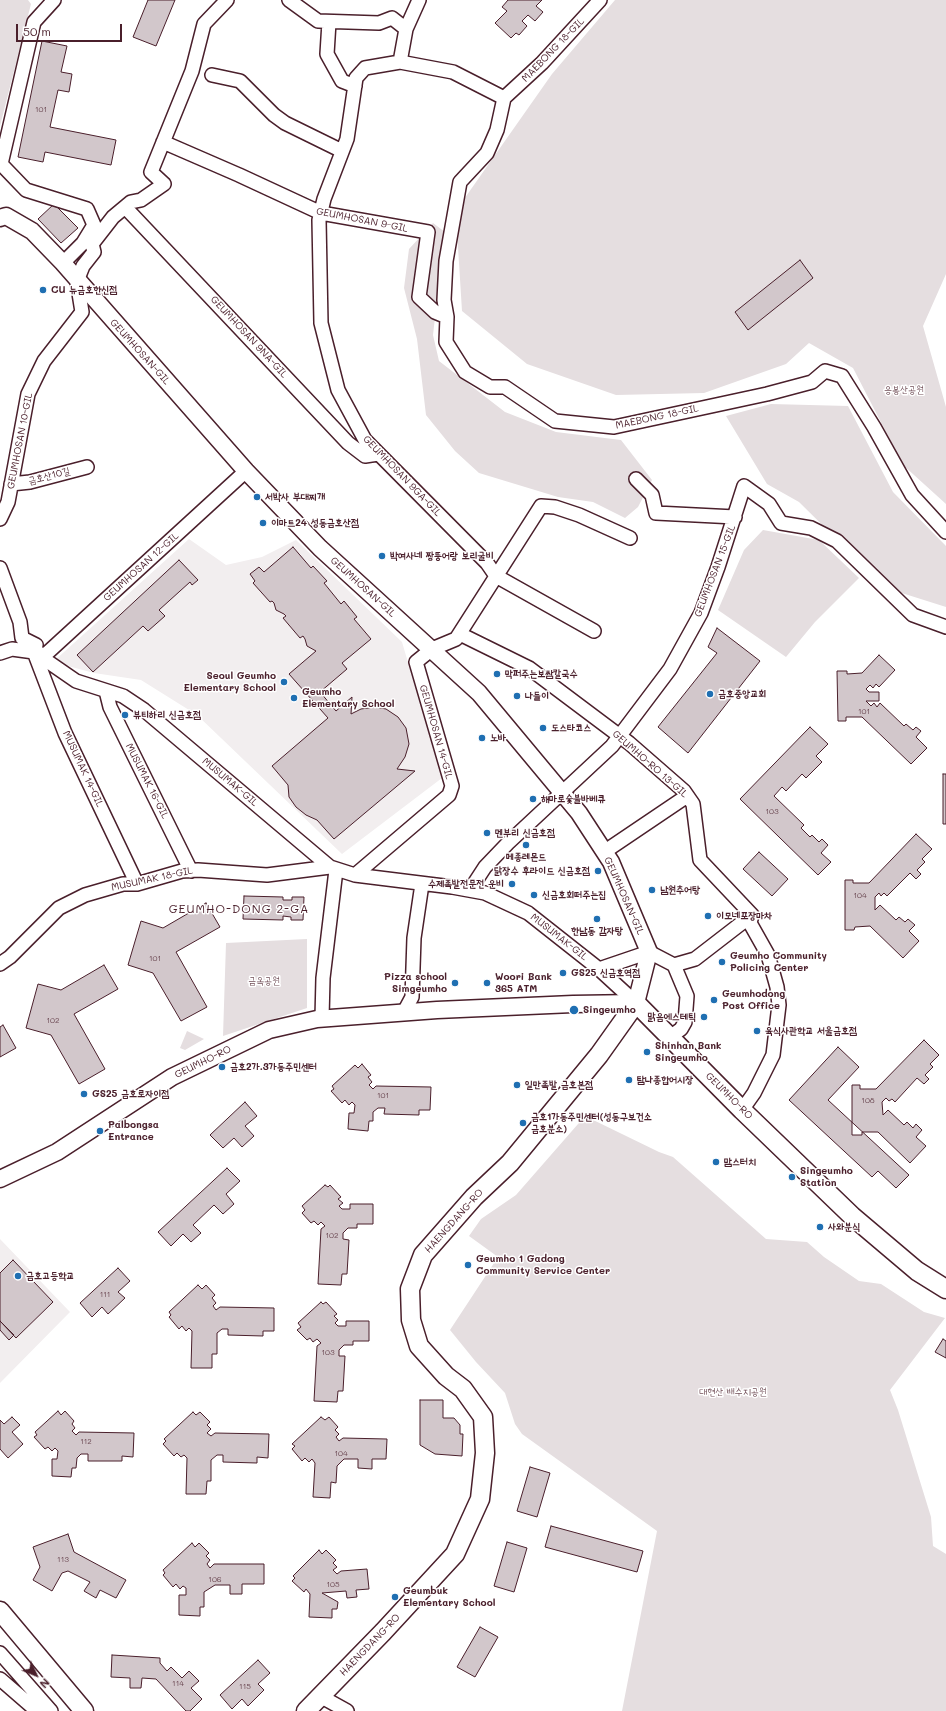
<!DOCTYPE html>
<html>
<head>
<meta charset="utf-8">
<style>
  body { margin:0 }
  #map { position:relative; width:946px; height:1711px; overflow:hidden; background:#fff; font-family:Mali,sans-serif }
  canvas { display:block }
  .north { position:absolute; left:16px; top:1655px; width:40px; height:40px; -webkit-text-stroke:3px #fff; paint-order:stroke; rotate:134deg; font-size:11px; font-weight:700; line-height:16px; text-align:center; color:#4a1f2b }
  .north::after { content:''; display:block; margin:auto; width:14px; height:18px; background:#4a1f2b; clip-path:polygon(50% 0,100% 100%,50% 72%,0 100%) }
  .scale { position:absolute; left:16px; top:24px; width:106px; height:18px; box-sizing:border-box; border:2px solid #4a1f2b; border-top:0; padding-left:5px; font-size:12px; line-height:14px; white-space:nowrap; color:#4a1f2b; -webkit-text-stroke:3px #fff; paint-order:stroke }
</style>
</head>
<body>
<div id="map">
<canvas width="946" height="1711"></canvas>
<div class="north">N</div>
<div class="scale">50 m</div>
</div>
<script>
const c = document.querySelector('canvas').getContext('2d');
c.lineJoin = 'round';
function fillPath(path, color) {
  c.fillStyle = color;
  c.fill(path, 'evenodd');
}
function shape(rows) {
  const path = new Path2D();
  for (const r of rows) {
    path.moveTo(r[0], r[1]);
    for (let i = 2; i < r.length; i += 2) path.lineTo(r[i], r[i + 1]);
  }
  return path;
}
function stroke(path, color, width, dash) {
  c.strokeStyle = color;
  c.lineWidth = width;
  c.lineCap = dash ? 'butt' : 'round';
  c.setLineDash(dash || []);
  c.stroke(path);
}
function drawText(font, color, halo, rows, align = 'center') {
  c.font = font + ' Mali,"Poor Story",sans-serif';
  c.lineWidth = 3;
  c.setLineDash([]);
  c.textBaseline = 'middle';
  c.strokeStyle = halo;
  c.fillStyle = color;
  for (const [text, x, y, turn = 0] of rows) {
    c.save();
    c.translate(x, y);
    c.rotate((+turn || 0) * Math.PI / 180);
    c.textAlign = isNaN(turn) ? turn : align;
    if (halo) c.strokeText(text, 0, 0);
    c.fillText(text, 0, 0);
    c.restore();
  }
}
const built = shape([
  [189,539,226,565,262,557,296,540,402,642,442,778,342,854,197,715,141,680,94,673,53,662],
  [0,1239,70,1312,0,1383]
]);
const green = shape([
  [0,0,28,0,31,4,0,126],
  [615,0,946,0,946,274,923,326,946,407,946,504,903,465,853,368,809,343,786,364,704,393,616,395,527,364,462,311,457,231,462,202,552,74],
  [433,223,445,232,433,335,439,361,505,412,556,432,621,440,652,480,638,507,625,518,593,502,558,497,479,473,455,451,426,415,417,339,404,288,409,249],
  [771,404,848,406,893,492,946,546,946,607,886,588,799,502,767,484,726,416],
  [763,530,819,540,859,578,815,622,786,657,718,610,744,550],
  [307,939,307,1008,223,1036,226,943],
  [187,1031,204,1039,185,1050,180,1048],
  [585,1116,659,1152,673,1157,766,1239,807,1242,824,1257,859,1281,881,1284,924,1312,945,1318,890,1390,898,1410,931,1517,933,1546,946,1554,946,1711,622,1711,657,1531,522,1434,515,1424,505,1393,476,1362,450,1330,498,1257,469,1236,481,1219,516,1195]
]);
const building = shape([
  [148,0,175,0,156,46,133,37,148,0],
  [508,0,542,0,536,6,543,12,535,21,528,15,522,21,527,26,519,35,516,33,511,38,495,23,507,11,502,7,508,0],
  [42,41,67,46,61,72,72,74,69,92,58,90,50,127,116,140,111,165,45,152,43,162,18,157,42,41],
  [54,204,78,228,61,243,38,219,54,204],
  [800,260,813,278,748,330,735,312,800,260],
  [293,547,311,568,313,566,327,581,324,583,341,604,344,601,357,617,354,619,371,639,342,663,347,669,320,692,336,711,352,697,351,714,361,709,375,707,386,709,398,717,406,728,409,744,405,757,397,769,415,771,334,839,317,820,306,815,296,807,289,797,288,785,272,766,328,718,289,674,316,651,307,646,305,639,303,636,300,638,283,618,286,616,284,614,276,610,274,603,272,601,270,602,253,583,255,581,250,574,259,567,264,572,293,547],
  [179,560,198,580,192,585,190,582,159,610,165,616,148,631,143,626,93,672,77,655,179,560],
  [717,628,760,661,688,753,658,727,717,653,708,647,717,628],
  [879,655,895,670,879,687,876,684,873,688,870,685,866,689,869,692,879,692,879,701,866,701,871,706,874,703,877,707,880,703,904,726,906,724,913,730,916,727,921,731,916,737,927,748,911,764,862,717,846,717,846,721,838,721,837,671,847,671,847,674,862,673,879,655],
  [810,727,828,744,816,756,822,762,806,778,802,774,786,791,782,787,774,796,804,825,801,828,810,837,812,835,819,842,822,839,828,845,821,853,831,862,818,875,740,799,810,727],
  [943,774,946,774,946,824,943,824,943,774],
  [916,834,932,849,922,859,925,862,917,870,921,874,916,879,910,873,887,896,884,893,881,896,879,893,875,897,875,910,880,905,896,920,899,917,905,922,908,919,915,925,909,931,919,941,903,958,870,926,855,927,854,930,845,930,845,880,853,880,853,883,869,883,916,834],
  [759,852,788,879,772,896,743,869,759,852],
  [244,896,283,897,283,900,292,900,292,897,304,897,303,920,291,920,291,917,283,916,283,920,243,919,244,896],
  [206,903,220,927,176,952,207,1007,181,1021,153,973,128,965,141,921,163,928,206,903],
  [104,965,118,989,74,1014,105,1069,79,1084,51,1035,26,1028,38,984,61,990,104,965],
  [3,1025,16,1048,0,1057,0,1027,3,1025],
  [924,1040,939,1055,930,1064,933,1067,925,1075,929,1079,924,1084,917,1078,895,1102,892,1099,889,1101,886,1098,882,1102,883,1115,888,1110,904,1125,907,1122,913,1128,916,1124,922,1130,916,1137,926,1146,910,1163,878,1132,862,1132,862,1135,852,1135,852,1085,860,1085,860,1089,876,1089,924,1040],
  [838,1047,859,1067,828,1100,909,1175,896,1188,878,1171,872,1177,789,1100,838,1047],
  [362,1064,371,1075,368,1077,372,1082,369,1085,373,1089,376,1086,431,1087,430,1110,419,1110,419,1115,384,1114,385,1108,378,1108,373,1112,373,1121,369,1121,368,1131,348,1129,349,1113,354,1113,355,1105,352,1102,349,1105,345,1100,342,1103,331,1091,334,1089,332,1086,355,1065,358,1068,362,1064],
  [245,1102,257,1116,245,1126,254,1136,242,1147,234,1138,223,1148,210,1135,245,1102],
  [227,1168,240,1181,226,1194,234,1204,223,1214,214,1205,193,1225,201,1233,191,1242,183,1234,171,1246,158,1232,227,1168],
  [325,1185,328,1187,330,1185,341,1197,338,1199,343,1203,339,1206,342,1209,350,1209,350,1204,373,1204,373,1224,357,1224,357,1228,348,1228,343,1233,343,1239,349,1240,347,1274,342,1274,341,1285,318,1284,321,1229,325,1226,321,1222,318,1225,314,1221,311,1223,302,1213,305,1210,302,1206,325,1185],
  [13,1260,53,1302,16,1338,0,1321,0,1273,13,1260],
  [118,1268,130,1281,118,1292,125,1298,108,1314,102,1307,92,1317,80,1303,118,1268],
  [198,1285,202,1289,206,1285,215,1295,212,1298,216,1303,213,1306,216,1310,220,1307,274,1308,274,1331,263,1331,263,1336,228,1335,228,1329,222,1329,217,1333,217,1354,212,1354,212,1368,191,1368,192,1331,189,1328,186,1331,182,1326,179,1329,169,1317,171,1315,169,1312,198,1285],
  [321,1302,323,1304,326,1302,337,1314,334,1316,338,1320,335,1323,338,1326,346,1326,346,1321,369,1321,369,1341,353,1341,353,1345,344,1345,339,1350,339,1356,345,1356,343,1391,338,1391,337,1402,314,1401,317,1346,321,1343,317,1339,313,1342,310,1338,307,1340,297,1330,301,1327,298,1323,321,1302],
  [0,1321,14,1335,9,1340,0,1330,0,1321],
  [943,1339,946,1341,946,1358,935,1352,943,1339],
  [420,1400,443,1400,443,1418,454,1418,460,1425,460,1434,463,1434,462,1456,435,1454,420,1445,420,1400],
  [58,1411,61,1415,65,1411,74,1421,72,1424,75,1428,72,1431,76,1435,79,1432,134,1433,133,1457,122,1456,122,1461,88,1461,88,1454,81,1454,77,1458,76,1468,72,1468,71,1477,52,1476,52,1459,57,1459,58,1451,55,1448,52,1451,48,1447,45,1449,34,1437,37,1435,35,1432,58,1411],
  [193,1412,196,1415,200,1412,210,1422,207,1425,211,1429,207,1433,211,1436,215,1433,269,1434,268,1458,257,1457,257,1463,223,1462,223,1455,217,1455,211,1460,211,1481,207,1481,206,1494,186,1494,187,1458,184,1455,181,1457,177,1453,174,1456,163,1444,166,1441,164,1439,193,1412],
  [12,1417,20,1425,12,1432,23,1444,8,1458,0,1449,0,1420,4,1424,12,1417],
  [321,1417,325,1420,329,1417,338,1427,335,1430,339,1434,336,1437,339,1441,343,1438,387,1439,386,1459,372,1459,372,1469,358,1468,358,1459,344,1459,337,1466,336,1483,331,1482,330,1498,313,1497,315,1463,312,1459,309,1462,305,1458,302,1461,292,1449,295,1446,292,1444,321,1417],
  [530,1467,550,1473,537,1517,517,1511,530,1467],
  [551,1526,643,1551,637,1572,545,1547,551,1526],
  [68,1534,74,1552,126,1580,116,1598,100,1590,96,1598,84,1591,90,1582,68,1571,62,1573,52,1591,33,1580,40,1567,33,1547,68,1534],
  [507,1542,527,1548,514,1592,494,1586,507,1542],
  [192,1543,195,1547,199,1543,209,1553,206,1556,210,1560,207,1564,210,1568,214,1564,264,1564,264,1584,242,1584,242,1594,230,1594,230,1585,215,1585,204,1592,204,1607,200,1607,200,1616,179,1615,179,1595,186,1595,186,1588,183,1586,180,1589,176,1584,173,1587,163,1575,165,1573,163,1570,192,1543],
  [319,1550,322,1554,326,1550,336,1560,333,1563,337,1567,333,1570,337,1574,341,1571,367,1569,369,1589,356,1590,357,1597,347,1598,346,1591,322,1593,338,1602,337,1609,332,1609,332,1618,309,1617,310,1594,306,1589,304,1592,292,1581,295,1578,293,1576,319,1550],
  [480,1627,498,1637,475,1677,457,1667,480,1627],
  [112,1655,160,1658,160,1663,167,1671,171,1667,182,1678,189,1671,199,1681,191,1688,202,1699,190,1711,186,1711,156,1679,142,1678,141,1688,130,1688,130,1678,111,1677,112,1655],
  [258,1660,270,1673,258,1684,264,1690,248,1706,242,1699,232,1709,220,1695,258,1660]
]);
const minor = shape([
  [54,0,34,22,1,164,26,190,87,209,94,225,83,243,63,263],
  [289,0,318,21,379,23,392,18,406,29,400,62],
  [600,0,542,63,504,98,497,130,487,153,460,182,446,261,444,300,447,317,446,342,465,372,490,387,505,387,555,421,614,427,767,394,812,382,825,371,842,376,874,427,912,495,946,532],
  [329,22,327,54,342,81,355,86],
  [406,29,419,0],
  [212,75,240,81,274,115,285,123,342,151],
  [504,98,453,72,400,62,365,68,356,78,347,139,324,199,319,220,321,323,338,390,365,440,487,563,496,576,594,631],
  [163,142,239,175,321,213,428,232,419,297,435,312,447,317],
  [125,207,348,443,365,456,378,454],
  [636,479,652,495,656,513,735,517],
  [11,484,30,482,87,467],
  [0,519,8,502,28,394,44,361,82,312,77,281,83,266,94,252,92,244,113,217,131,202,141,200,164,184,151,172,192,71,204,24,227,0],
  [0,568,20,622,22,638,36,645,34,652],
  [460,634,529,668,629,743,684,791,693,804,700,860,752,915,750,923,768,955,777,987,779,1005,773,1055,754,1093,742,1110],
  [34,652,45,655,246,471],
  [34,652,65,733,137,884],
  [0,653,12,649,34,652,76,681,123,696,144,710,330,867,355,875,452,887,485,893,528,913,599,969,636,1003],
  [106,691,110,707,191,871],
  [604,852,687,796],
  [355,875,449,795,452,786,416,662,432,649,456,639,541,506,555,507,579,515,630,538],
  [470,890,485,867,508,843,612,746,670,669,701,613,718,567,744,486,769,504,781,523,811,528,837,541,913,615,946,627],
  [0,964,10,957,59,908,85,895,123,884,137,884,182,871,198,870,267,875,330,867],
  [674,965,695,959,752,915],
  [599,969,649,952,674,965,687,996,685,1022,681,1029,670,1037],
  [404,1012,412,997,414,938,422,884],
  [322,1018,323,978,336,870],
  [0,1653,51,1711],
  [0,1679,37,1711],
  [320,1696,347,1711]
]);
const tertiary = shape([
  [0,218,6,216,32,231,63,263,246,471,320,548,479,693,579,813,611,862,649,952,636,1003,573,1004,437,1010,317,1019,269,1030,172,1077,57,1152,0,1179]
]);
const secondary = shape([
  [0,1611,84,1711],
  [306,1711,383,1632,455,1554,480,1499,485,1453,483,1417,463,1389,446,1376,419,1346,411,1320,410,1289,423,1255,474,1197,510,1163,599,1055,636,1003,742,1110,852,1216,917,1271,946,1289]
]);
const markers = [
  [43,290,4,"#1f6fb2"],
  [257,497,4,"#1f6fb2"],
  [263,523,4,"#1f6fb2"],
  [382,556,4,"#1f6fb2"],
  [497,674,4,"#1f6fb2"],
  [284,682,4,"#1f6fb2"],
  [710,694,4,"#1f6fb2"],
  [517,696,4,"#1f6fb2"],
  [294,698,4,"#1f6fb2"],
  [125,715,4,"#1f6fb2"],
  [543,728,4,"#1f6fb2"],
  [482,738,4,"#1f6fb2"],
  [533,799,4,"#1f6fb2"],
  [487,833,4,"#1f6fb2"],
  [526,845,4,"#1f6fb2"],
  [598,871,4,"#1f6fb2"],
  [512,884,4,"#1f6fb2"],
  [652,890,4,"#1f6fb2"],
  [534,895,4,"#1f6fb2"],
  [708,916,4,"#1f6fb2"],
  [597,919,4,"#1f6fb2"],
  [722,962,4,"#1f6fb2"],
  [563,973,4,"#1f6fb2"],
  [455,983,4,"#1f6fb2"],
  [487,983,4,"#1f6fb2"],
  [714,1000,4,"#1f6fb2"],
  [574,1010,5,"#1f6fb2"],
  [704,1017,4,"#1f6fb2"],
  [757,1031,4,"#1f6fb2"],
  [647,1052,4,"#1f6fb2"],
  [222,1067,4,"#1f6fb2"],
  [629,1080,4,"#1f6fb2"],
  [517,1085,4,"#1f6fb2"],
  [84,1094,4,"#1f6fb2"],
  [523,1123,4,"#1f6fb2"],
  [100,1131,4,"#1f6fb2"],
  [716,1162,4,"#1f6fb2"],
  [792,1177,4,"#1f6fb2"],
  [820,1227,4,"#1f6fb2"],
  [468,1265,4,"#1f6fb2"],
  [18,1276,4,"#1f6fb2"],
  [395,1597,4,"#1f6fb2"]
];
const numberNames = [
  ["101",41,110],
  ["101",864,712],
  ["103",772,812],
  ["104",860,896],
  ["101",155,959],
  ["102",53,1021],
  ["101",383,1096],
  ["108",868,1101],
  ["102",332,1236],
  ["111",105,1295],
  ["103",328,1353],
  ["112",86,1442],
  ["104",341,1454],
  ["113",63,1560],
  ["106",215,1580],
  ["105",333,1585],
  ["114",178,1684],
  ["115",245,1687]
];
const streetNames = [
  ["MAEBONG 18-GIL",553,50,-46],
  ["GEUMHOSAN 9-GIL",362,220,11],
  ["GEUMHOSAN 9NA-GIL",249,337,47],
  ["GEUMHOSAN-GIL",140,352,48],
  ["MAEBONG 18-GIL",657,417,-12],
  ["GEUMHOSAN 10-GIL",20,441,-79],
  ["금호산10길",49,476,-14],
  ["GEUMHOSAN 9GA-GIL",402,476,46],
  ["GEUMHOSAN 12-GIL",141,567,-42],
  ["GEUMHOSAN 15-GIL",715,571,-69],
  ["GEUMHOSAN-GIL",363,587,42],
  ["GEUMHOSAN 14-GIL",436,732,74],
  ["GEUMHO-RO 13-GIL",650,764,41],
  ["MUSUMAK 14-GIL",83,769,65],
  ["MUSUMAK 16-GIL",147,781,63],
  ["MUSUMAK-GIL",230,782,40],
  ["MUSUMAK 18-GIL",152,879,-12],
  ["GEUMHOSAN-GIL",624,896,66],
  ["MUSUMAK-GIL",559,937,38],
  ["GEUMHO-RO",203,1062,-26],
  ["GEUMHO-RO",729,1096,45],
  ["HAENGDANG-RO",454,1221,-48],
  ["HAENGDANG-RO",370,1645,-46]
];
const poiNames = [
  ["CU 뉴금호한신점",51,290],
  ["서박사 부대찌개",265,497],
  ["이마트24 성동금호산점",271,523],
  ["박여사네 짱뚱어랑 보리굴비",390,556],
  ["막퍼주는보쌈칼국수",505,674],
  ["Seoul Geumho",276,676,"right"],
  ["Elementary School",276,688,"right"],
  ["Geumho",302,692],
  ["Elementary School",302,704],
  ["금호중앙교회",718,694],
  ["나들이",525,696],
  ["뷰티하리 신금호점",133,715],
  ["도스타코스",551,728],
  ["노바",490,738],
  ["해마로숯불바베큐",541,799],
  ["멘부리 신금호점",495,833],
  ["메종레몬드",526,857,"center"],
  ["닭장수 후라이드 신금호점",590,871,"right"],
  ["수제족발전문전 운비",504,884,"right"],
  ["남원추어탕",660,890],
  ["신금호회떠주는집",542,895],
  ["이모네포장마차",716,916],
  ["한남동 감자탕",597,931,"center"],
  ["Geumho Community",730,956],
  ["Policing Center",730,968],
  ["GS25 신금호역점",571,973],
  ["Pizza school",447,977,"right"],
  ["Simgeumho",447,989,"right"],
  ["Woori Bank",495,977],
  ["365 ATM",495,989],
  ["Geumhodong",722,994],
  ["Post Office",722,1006],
  ["Singeumho",583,1010],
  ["맑음에스테틱",696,1017,"right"],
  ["육식사관학교 서울금호점",765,1031],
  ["Shinhan Bank",655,1046],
  ["Singeumho",655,1058],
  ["금호2가.3가동주민센터",230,1067],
  ["탐나종합어시장",637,1080],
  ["일만족발 금호본점",525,1085],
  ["GS25 금호로자이점",92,1094],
  ["금호1가동주민센터(성동구보건소",531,1117],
  ["금호분소)",531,1129],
  ["Palbongsa",108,1125],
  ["Entrance",108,1137],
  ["맘스터치",724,1162],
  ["Singeumho",800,1171],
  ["Station",800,1183],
  ["사와분식",828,1227],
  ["Geumho 1 Gadong",476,1259],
  ["Community Service Center",476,1271],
  ["금호고등학교",26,1276],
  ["Geumbuk",403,1591],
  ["Elementary School",403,1603]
];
const parkNames = [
  ["응봉산공원",904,390],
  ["금옥공원",264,981],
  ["대현산 배수지공원",733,1392]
];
const quarterNames = [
  ["GEUMHO-DONG 2-GA",239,909]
];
fillPath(built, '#f2eeef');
fillPath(green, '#e5dee0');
fillPath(building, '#d2c7cb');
stroke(building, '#4a1f2b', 1);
stroke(minor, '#4a1f2b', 16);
stroke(tertiary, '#4a1f2b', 19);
stroke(secondary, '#4a1f2b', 21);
stroke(minor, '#fff', 13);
stroke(tertiary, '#fff', 16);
stroke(secondary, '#fff', 18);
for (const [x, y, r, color] of markers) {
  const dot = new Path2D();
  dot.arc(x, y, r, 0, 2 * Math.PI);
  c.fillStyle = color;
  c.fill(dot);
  stroke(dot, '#fff', 1.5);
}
drawText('8px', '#6c4953', null, numberNames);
drawText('10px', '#4a1f2b', '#fff', streetNames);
drawText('bold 10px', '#4a1f2b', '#fff', poiNames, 'left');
drawText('10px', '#714f58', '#fff', parkNames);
c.letterSpacing = '1px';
drawText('12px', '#4a1f2b', '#fff', quarterNames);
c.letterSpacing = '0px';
</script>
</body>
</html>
